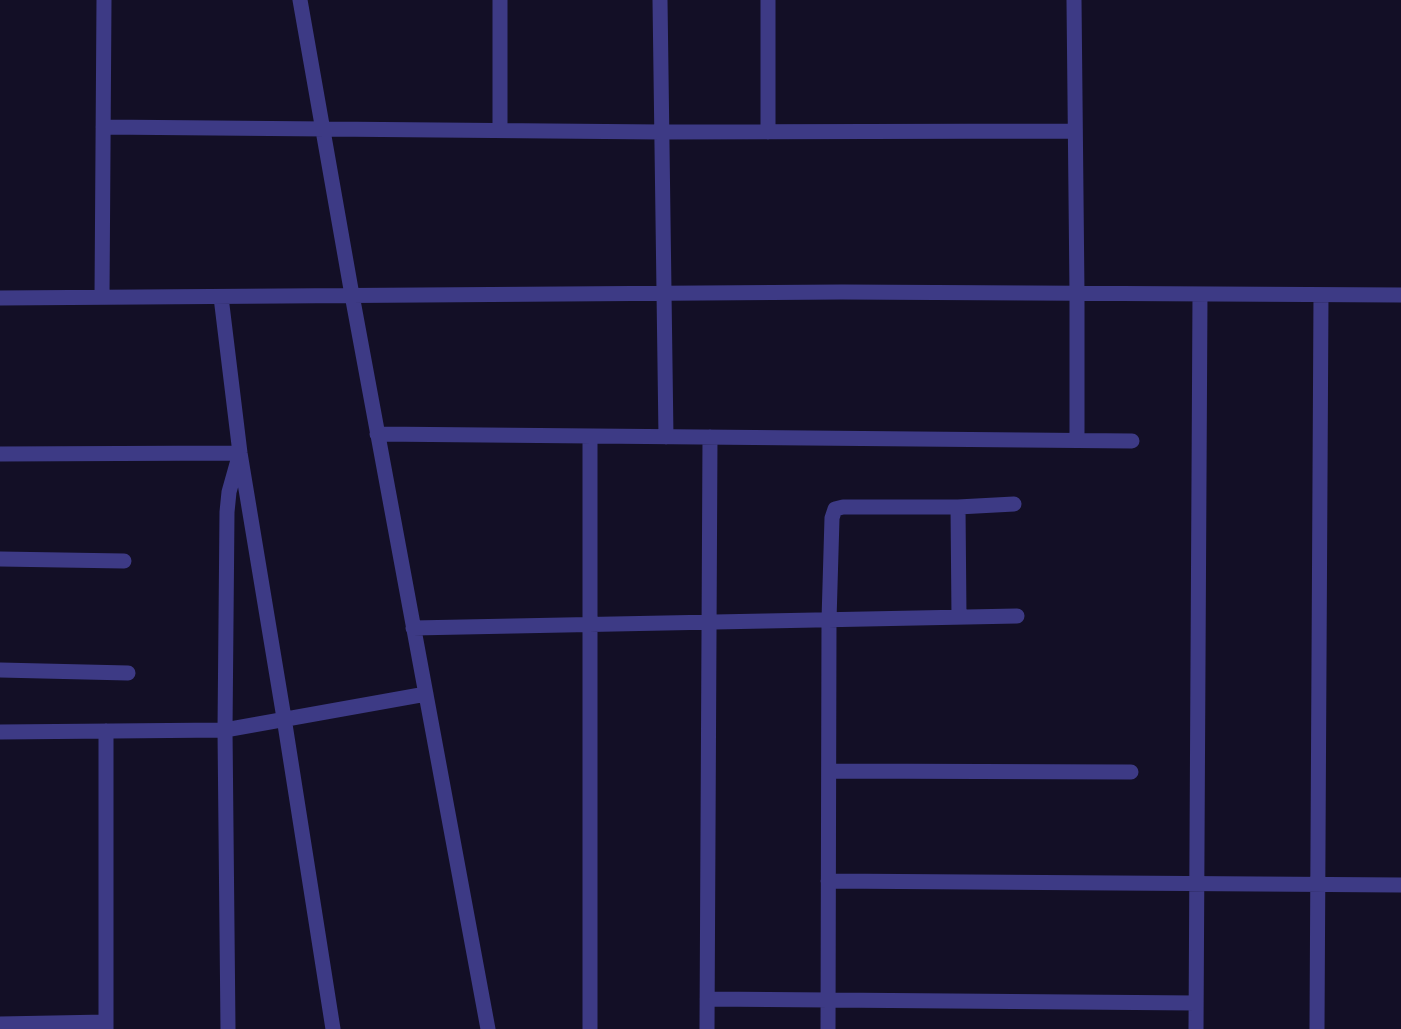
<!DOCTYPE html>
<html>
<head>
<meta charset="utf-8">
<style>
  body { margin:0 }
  canvas { display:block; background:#130f26 }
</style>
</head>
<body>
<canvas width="1401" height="1029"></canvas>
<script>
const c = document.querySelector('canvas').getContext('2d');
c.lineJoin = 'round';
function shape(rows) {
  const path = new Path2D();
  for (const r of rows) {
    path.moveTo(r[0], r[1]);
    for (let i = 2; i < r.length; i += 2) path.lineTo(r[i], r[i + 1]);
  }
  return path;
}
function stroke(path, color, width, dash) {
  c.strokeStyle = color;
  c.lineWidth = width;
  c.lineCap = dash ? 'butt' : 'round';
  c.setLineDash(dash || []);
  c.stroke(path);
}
const minor = shape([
  [300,0,352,295,488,1029],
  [500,0,500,130],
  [660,0,666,437],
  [768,0,768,132],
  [1074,0,1077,293,1077,440],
  [103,127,661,132,1075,131],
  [102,297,104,0],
  [221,297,240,453,284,718,333,1029],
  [0,298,842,292,1401,295],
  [377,434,1132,441],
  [590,436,590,1029],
  [0,454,240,453,229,492,227,512,225,730,228,1029],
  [958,507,959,617],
  [0,559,124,561],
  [413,628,1017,616],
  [0,670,128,673],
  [0,732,225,730,426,694],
  [829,771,1131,772],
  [828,881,1401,885],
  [707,999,1196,1003],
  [0,1024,106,1022],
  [106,1029,106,731],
  [707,1029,710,437],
  [828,1029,829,620,832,518,835,509,843,507,958,507,1014,504],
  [1196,1029,1200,294],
  [1317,1029,1321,295]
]);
stroke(minor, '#3d3a85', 15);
</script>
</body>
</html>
